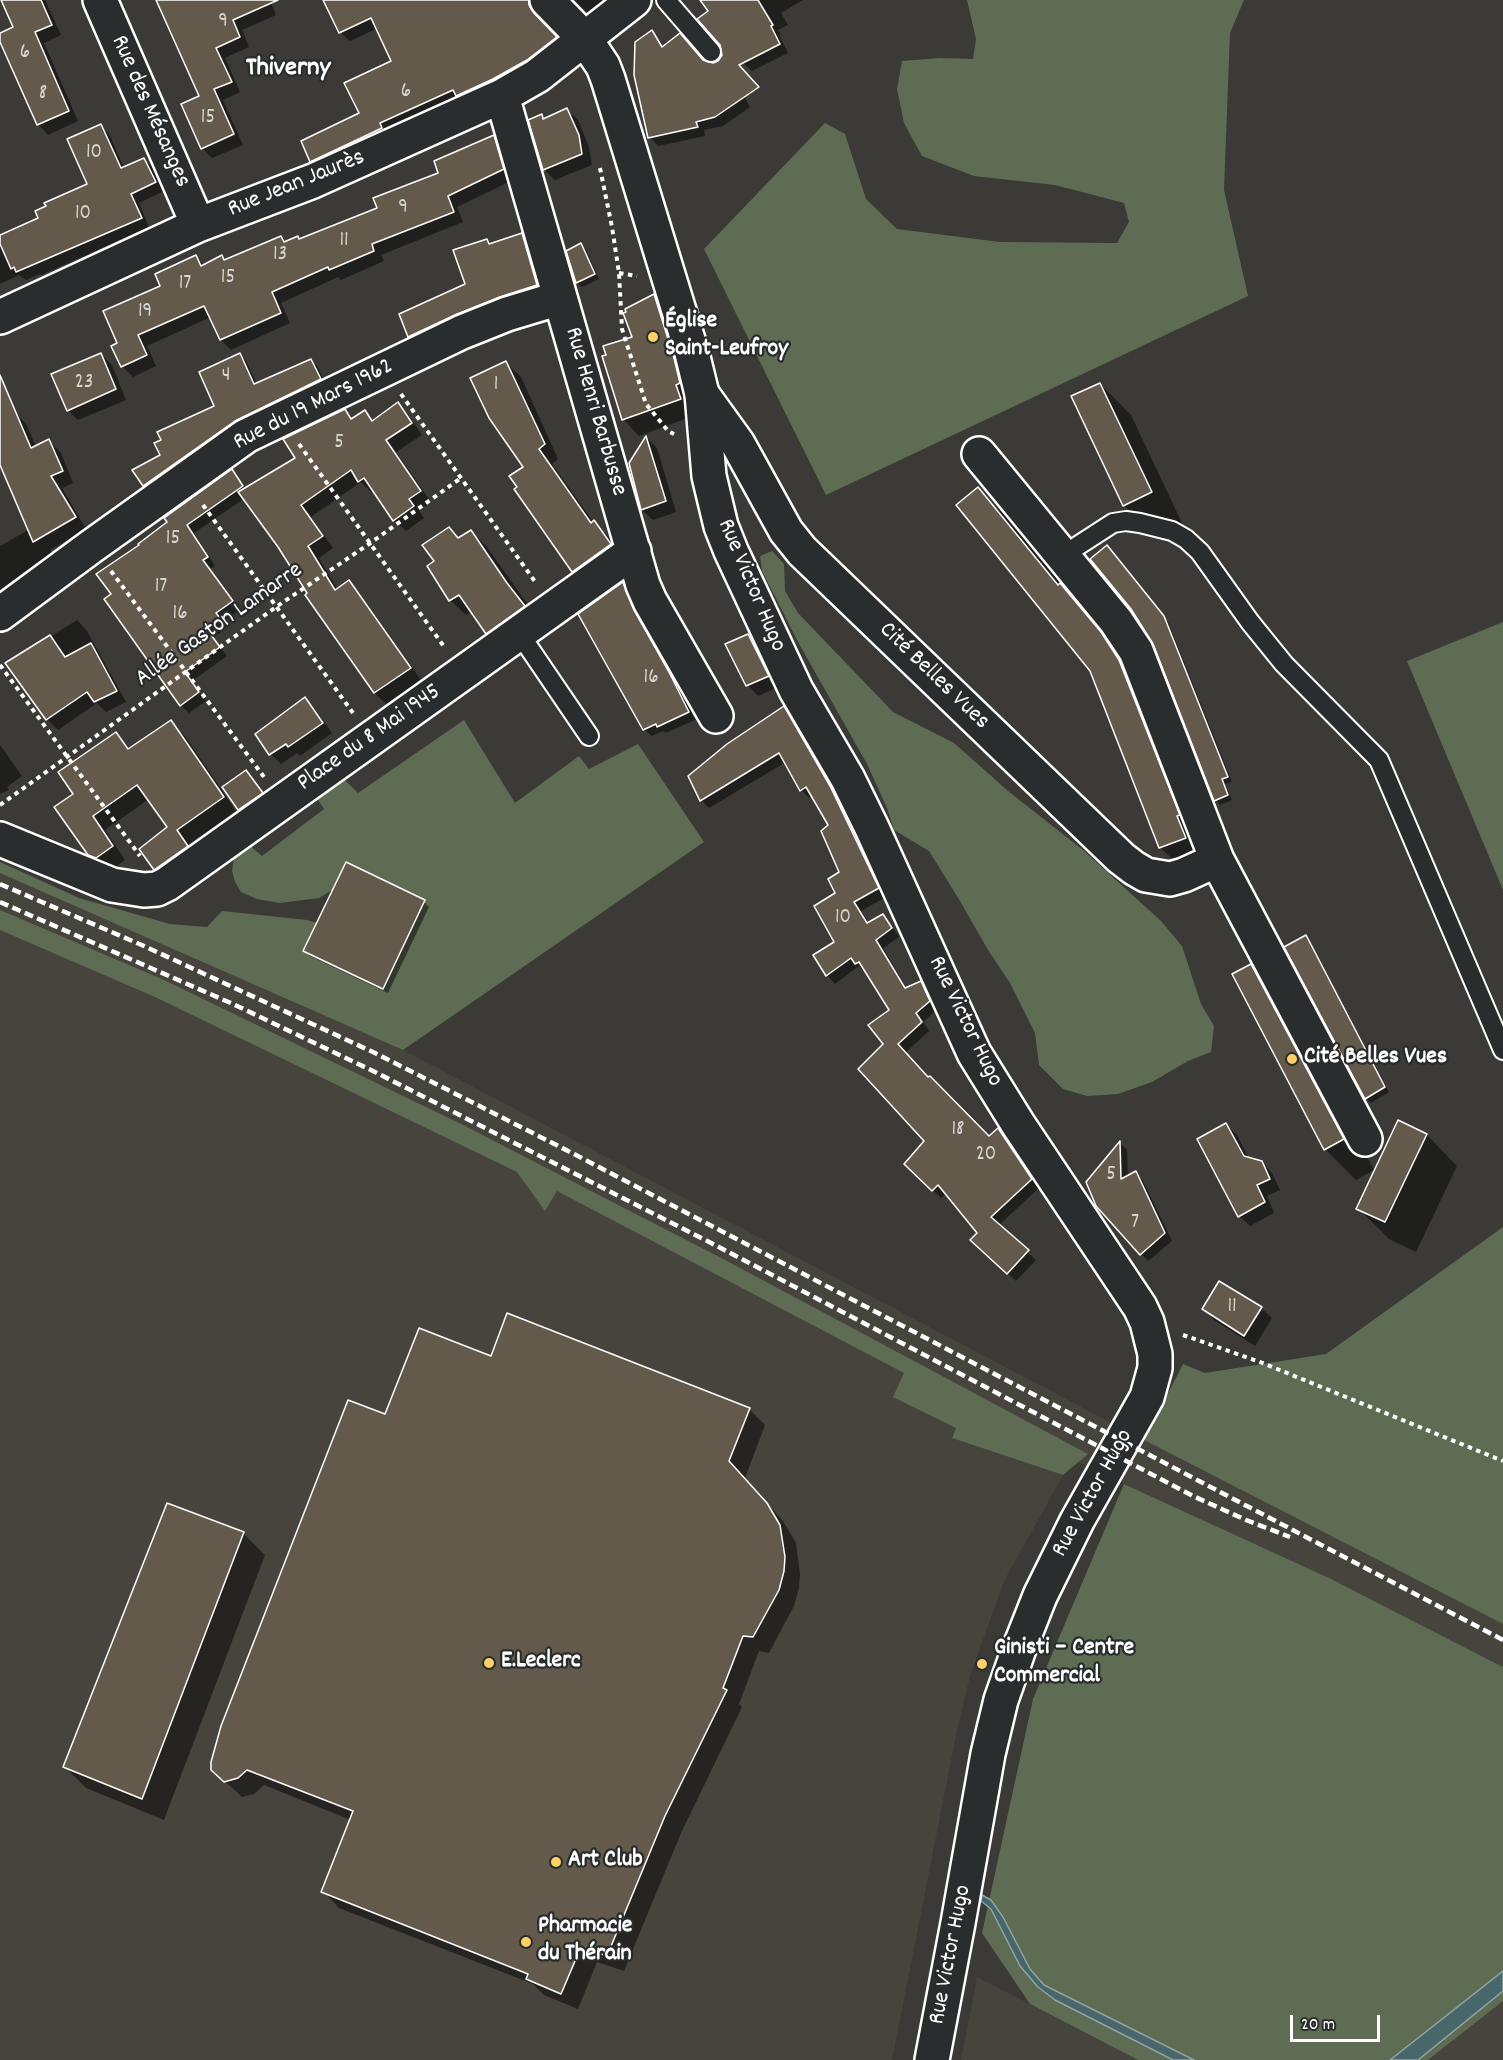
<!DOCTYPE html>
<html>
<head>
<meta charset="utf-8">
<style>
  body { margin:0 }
  #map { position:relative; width:1503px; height:2060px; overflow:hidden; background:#3b3a37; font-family:Dekko,sans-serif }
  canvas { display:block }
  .scale { position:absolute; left:1290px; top:2015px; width:90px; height:27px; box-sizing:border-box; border:3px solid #fff; border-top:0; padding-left:8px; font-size:18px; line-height:21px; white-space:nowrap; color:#fff; -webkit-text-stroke:4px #2a2d2e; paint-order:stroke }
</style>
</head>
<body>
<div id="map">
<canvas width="1503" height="2060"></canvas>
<div class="scale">20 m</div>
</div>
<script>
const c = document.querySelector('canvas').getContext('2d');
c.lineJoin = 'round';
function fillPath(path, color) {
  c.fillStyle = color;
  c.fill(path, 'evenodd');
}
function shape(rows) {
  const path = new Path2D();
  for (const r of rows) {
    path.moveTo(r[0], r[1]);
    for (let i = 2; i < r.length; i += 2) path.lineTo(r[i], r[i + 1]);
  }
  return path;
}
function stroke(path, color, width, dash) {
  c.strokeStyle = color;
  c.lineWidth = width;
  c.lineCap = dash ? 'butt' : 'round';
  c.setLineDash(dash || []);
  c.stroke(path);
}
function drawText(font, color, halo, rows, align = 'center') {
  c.font = font + ' Dekko,sans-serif';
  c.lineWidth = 4.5;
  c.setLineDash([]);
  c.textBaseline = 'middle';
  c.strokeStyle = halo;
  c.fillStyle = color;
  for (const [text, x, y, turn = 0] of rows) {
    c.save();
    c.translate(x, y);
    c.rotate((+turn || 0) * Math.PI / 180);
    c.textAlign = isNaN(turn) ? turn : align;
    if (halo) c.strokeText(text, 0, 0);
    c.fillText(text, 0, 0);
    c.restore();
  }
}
const built = shape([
  [0,862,79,898,162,944,403,1050,1144,1440,1503,1624,1503,1667,1329,1578,1092,1469,966,1405,952,1438,1063,1475,1004,1581,970,1676,956,1735,892,2060,0,2060],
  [977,1977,1138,2060,961,2060],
  [1503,2001,1503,2060,1428,2060]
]);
const green = shape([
  [967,0,1244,0,1230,33,1224,190,1248,296,826,495,704,249,825,123,845,134,866,199,897,229,1000,242,1117,243,1129,222,1124,203,1055,185,974,176,922,156,904,123,897,89,902,61,940,58,973,59,976,39],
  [772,551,784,564,785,591,798,613,893,712,954,743,1008,791,1083,850,1161,921,1182,946,1201,1004,1214,1026,1211,1052,1188,1061,1152,1082,1118,1094,1087,1096,1063,1089,1039,1065,1035,1033,1010,983,988,950,960,901,929,851,894,830,887,808,867,764,798,642,762,571,760,556],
  [1503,622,1503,890,1407,661],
  [464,720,515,803,579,756,589,769,638,744,704,842,403,1050,0,873,0,862,79,898,170,924,207,927,222,911,307,920,317,923,304,951,383,989,425,900,346,862,332,890,319,898,280,903,257,899,241,892,235,882,232,871,234,857,248,844,262,856,324,809,316,797,344,779,358,793],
  [0,910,164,980,465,1126,727,1261,1088,1454,1063,1475,952,1438,956,1428,893,1397,904,1373,557,1191,545,1211,517,1172,155,997,0,930],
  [1503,1227,1503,1624,1144,1440,1183,1364,1205,1373,1326,1354],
  [1124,1484,1329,1578,1503,1667,1503,2001,1428,2060,1138,2060,1030,2004,982,1933,1033,1699]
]);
const water = shape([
  [982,1895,991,1900,1003,1917,1030,1969,1044,1985,1194,2060,1173,2060,1055,2000,1038,1987,1020,1966,991,1909,981,1901,982,1895],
  [1503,1971,1503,1991,1418,2060,1390,2060,1503,1971]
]);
const shadow = shape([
  [2,0,45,0,61,35,44,43,78,121,48,135,38,124,0,39,0,35,15,28],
  [157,0,270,0,276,15,242,30,249,47,225,58,240,92,223,100,243,145,212,158,202,148,201,97],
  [325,0,540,0,538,4,538,16,542,24,565,47,321,170,312,161,361,113,393,62,378,28,350,41,340,32],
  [575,0,624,0,590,15],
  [726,0,803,0,781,13,788,25,778,30,781,34,779,35,788,53,752,71,743,63],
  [651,32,664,48,688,44,707,64,729,68,750,107,723,126,704,130,705,136,658,146,650,137],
  [567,110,578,120,589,147,592,165,555,180,544,169,541,116,545,119],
  [101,126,109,134,124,168,144,159,153,168,164,191,139,203,149,227,41,275,40,274,26,280,19,275,0,284,0,237,40,219,89,184],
  [493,137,504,147,513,180,457,207,463,222,381,255,384,261,341,280,338,277,281,303,290,323,231,350,221,340,211,317,147,346,156,366,133,377,122,366,113,347,119,344,162,286,196,257,205,266,222,257,226,261,281,238,286,243,300,240,379,209,440,174],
  [522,235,530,243,545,294,418,345,409,336,467,285,486,240,491,245],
  [581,245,586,250,599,279,582,287,577,283,568,251],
  [654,296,670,312,696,415,639,436,623,419,608,356,634,338],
  [101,355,112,365,126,400,78,420,68,410],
  [240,355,246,361,257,385,311,360,318,367,326,386,151,492,134,470,162,455,163,441,216,406],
  [506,363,521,377,558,459,552,464,594,523,609,537,625,560,588,586,573,571,516,490,525,467],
  [1100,384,1131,415,1182,523,1155,536,1124,505],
  [398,404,409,416,422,435,396,452,431,502,419,511,424,518,406,531,394,520,374,490,371,492,361,482,311,517,333,548,319,558,338,590,349,582,360,594,421,680,386,704,375,693,307,595,309,594,279,546,245,498,194,533,215,566,210,569,240,610,224,621,227,627,222,630,223,631,213,637,227,656,192,681,206,701,189,713,181,705,113,595,141,546,231,471,246,489,297,459,344,411,353,420,364,412,374,421],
  [15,412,26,424,36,447,49,441,61,453,73,483,62,488,86,529,50,550,61,565,0,611,0,546,30,529,0,461,0,419],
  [647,438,657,448,676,512,653,520,642,510,631,463],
  [978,489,1006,517,1065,589,1088,613,1129,662,1207,844,1189,875,1160,847,1091,671],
  [449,528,460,539,471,531,487,547,540,622,502,648,487,633,472,612,466,615,450,600,437,562],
  [1112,552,1168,622,1232,782,1225,784,1232,800,1220,805,1216,800,1155,643],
  [622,584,630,591,640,619,677,683,695,720,666,733,663,731,652,736,644,729],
  [77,620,87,631,126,702,106,712,97,703,58,730,47,719,7,664],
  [748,635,758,646,778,687,758,696,748,685],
  [752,646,756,646,773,682,771,683],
  [305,699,315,709,332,733,300,756,297,753,281,764,271,754,257,734],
  [784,708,792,716,839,798,886,897,861,911,869,923,882,915,890,924,899,937,883,948,907,989,920,982,928,991,937,1009,923,1022,929,1031,905,1053,928,1079,989,1138,998,1130,1006,1138,1039,1188,999,1225,1036,1260,1016,1281,980,1248,979,1233,947,1193,941,1198,906,1164,926,1141,885,1045,891,1011,866,970,864,972,859,966,835,984,827,975,815,956,836,943,837,893,841,872,830,826,813,795,809,798,801,790,786,762,709,808,701,800],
  [171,722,185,736,236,811,189,844,200,860,169,882,155,869,169,827,149,799,105,830,125,860,110,871,103,868,89,854,75,794,116,734,131,750],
  [0,745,22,776,7,787,9,790,0,794],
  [251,777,267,798,244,814,224,787],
  [347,864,424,902,429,907,388,993,310,956,305,951],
  [1306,937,1310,942,1389,1092,1371,1103,1366,1098],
  [1251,966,1282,997,1374,1170,1356,1180,1325,1149],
  [1399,1122,1427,1135,1457,1166,1416,1252,1389,1239,1358,1208],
  [1226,1125,1237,1135,1249,1159,1261,1162,1272,1173,1280,1190,1267,1196,1274,1213,1250,1226,1239,1216],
  [1120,1143,1127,1150,1128,1177,1136,1173,1143,1181,1172,1241,1148,1261,1097,1205],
  [1261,1308,1272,1318,1255,1346,1214,1320,1204,1309],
  [492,1358,749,1409,765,1425,745,1478,783,1521,796,1543,800,1574,799,1588,794,1606,769,1653,759,1651,739,1704,742,1707,681,1833,624,1971,597,1962,578,2009,544,1995,533,1984,339,1908,323,1891,351,1820,264,1785,254,1794,242,1797,213,1770,386,1416],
  [168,1505,244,1534,265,1555,164,1820,86,1788,65,1767]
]);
const building = shape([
  [1,0,41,0,52,25,35,32,69,111,37,125,0,42,0,33,13,27,1,0],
  [156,0,278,0,233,20,240,37,216,48,232,82,214,89,234,134,201,149,181,104,199,96,156,0],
  [323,0,529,0,529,5,534,13,557,37,527,60,493,79,456,96,453,90,380,123,382,128,310,162,301,141,359,113,344,83,391,61,371,18,339,33,323,0],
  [700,0,758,0,773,25,771,26,780,44,739,65,759,87,715,117,696,122,698,127,648,138,634,75,635,42,652,30,662,47,680,33,703,60,713,63,718,61,722,55,720,45,697,19,708,11,700,0],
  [567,108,579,135,582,154,543,170,528,120,542,114,543,119,567,108],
  [101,124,121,168,144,158,156,182,131,194,142,218,16,272,14,267,11,269,0,244,0,235,38,218,35,211,46,206,44,203,87,184,67,139,101,124],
  [494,135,504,169,448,196,454,212,372,244,374,251,329,270,328,267,272,292,281,313,220,340,204,306,138,335,147,355,121,367,111,346,117,343,103,311,160,286,155,274,196,255,201,266,222,255,224,260,281,236,284,242,298,236,299,239,377,208,373,198,438,173,434,161,494,135],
  [522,233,537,285,500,297,455,315,408,337,399,314,465,284,453,250,487,239,489,244,522,233],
  [581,243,595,274,576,283,566,251,581,243],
  [654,294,674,358,680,383,676,385,681,399,622,420,602,356,606,355,603,346,632,337,623,313,626,312,625,309,654,294],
  [101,353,116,389,67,411,51,374,101,353],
  [240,353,254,384,311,359,321,379,235,421,143,486,132,470,160,455,154,443,161,440,157,432,214,406,199,372,240,353],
  [506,361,545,444,539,449,591,523,594,520,611,544,572,572,514,489,517,487,509,476,523,467,489,418,470,378,506,361],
  [0,375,31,448,49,439,63,471,51,476,76,517,33,542,0,465,0,375],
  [1100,383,1152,492,1123,506,1071,396,1100,383],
  [398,402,412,423,386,440,421,491,409,499,414,506,393,521,364,478,358,482,351,470,301,505,323,536,308,546,335,590,349,580,411,668,374,693,305,595,307,593,278,547,238,492,295,458,283,439,345,409,351,419,365,410,372,421,398,402],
  [646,436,666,501,641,510,629,463,646,436],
  [232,469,243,486,187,525,208,557,203,560,233,601,216,613,220,618,215,621,216,623,206,628,220,647,185,672,199,692,180,706,104,599,111,594,96,574,139,545,138,544,167,522,164,518,232,469],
  [978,487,1058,585,1060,583,1101,632,1119,660,1180,815,1177,816,1186,838,1159,848,1090,671,956,505,978,487],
  [449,527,458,538,471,530,507,583,525,606,486,634,459,595,449,601,427,566,434,561,422,545,449,527],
  [1107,545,1164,616,1228,777,1222,779,1228,795,1214,801,1153,644,1131,609,1090,559,1107,545],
  [623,582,634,610,670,674,689,712,657,727,656,724,643,730,578,614,623,582],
  [748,634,769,676,746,686,725,644,748,634],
  [50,635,65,657,91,643,117,691,94,702,87,692,46,720,5,663,50,635],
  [305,697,323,723,288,747,286,744,269,755,255,734,305,697],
  [784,706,831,788,879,888,854,902,867,923,883,914,892,928,876,940,905,988,921,981,930,1001,916,1013,922,1022,898,1044,928,1077,930,1076,989,1136,998,1128,1032,1179,991,1217,1029,1250,1007,1274,970,1240,977,1233,938,1185,932,1191,904,1164,924,1141,858,1069,883,1044,868,1025,889,1010,859,962,855,964,851,958,826,976,813,955,834,942,814,906,835,893,828,879,839,872,821,831,828,825,806,787,800,791,779,753,700,801,688,776,727,744,784,706],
  [171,720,224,797,177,830,188,846,154,870,139,849,167,827,137,785,93,816,113,846,96,858,88,855,54,807,73,794,58,772,116,732,128,749,171,720],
  [246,770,263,793,238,810,222,787,246,770],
  [346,862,425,900,383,989,303,951,346,862],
  [1306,935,1385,1087,1365,1099,1284,947,1306,935],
  [1251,964,1344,1139,1324,1150,1232,974,1251,964],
  [1398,1120,1427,1134,1385,1222,1356,1209,1398,1120],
  [1226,1123,1244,1156,1262,1161,1270,1179,1257,1185,1265,1202,1238,1217,1197,1139,1226,1123],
  [1120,1141,1121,1179,1136,1171,1165,1233,1140,1255,1096,1206,1086,1182,1120,1141],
  [1219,1281,1262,1307,1244,1336,1202,1309,1219,1281],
  [507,1313,750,1408,729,1461,767,1503,780,1525,785,1557,784,1571,779,1590,753,1637,743,1636,723,1688,727,1690,665,1816,607,1956,581,1947,561,1994,526,1979,528,1974,321,1892,353,1811,247,1770,238,1778,224,1782,211,1770,211,1762,221,1726,348,1400,385,1414,419,1328,491,1356,507,1313],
  [167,1503,244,1532,142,1799,63,1767,167,1503]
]);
const path = shape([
  [600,168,612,227,619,273,622,329,646,404,668,431,674,434],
  [619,273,637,276],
  [401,394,536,583],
  [299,444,445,648],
  [203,505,353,713],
  [111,571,264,777],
  [0,665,140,856],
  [0,805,276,607,369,544,461,478],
  [1183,1335,1260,1362,1503,1461]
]);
const lane = shape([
  [666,0,711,52],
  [1062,556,1113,523,1126,521,1140,523,1172,531,1186,539,1200,552,1250,622,1284,664,1379,760,1503,1050],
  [519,633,589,736]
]);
const street = shape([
  [100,0,198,225],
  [502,96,643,585,650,601,716,716],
  [0,317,198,225,313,181,502,96,537,76,634,0],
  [702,394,738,444,786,531,802,551,1121,858,1134,868,1146,875,1170,879,1184,875,1217,860],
  [979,454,1116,621,1136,651,1217,860,1365,1139],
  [0,614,92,546,246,436,462,332,507,314,560,298],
  [0,839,112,885,144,890,157,889,167,884,634,551]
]);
const secondary = shape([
  [547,0,585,39,603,66,608,79,692,353,702,394,709,476,721,526,731,551,796,690,848,779,872,828,974,1053,1018,1124,1140,1307,1147,1322,1155,1354,1155,1368,1147,1397,1077,1521,1040,1596,1019,1649,1001,1700,988,1754,958,1923,932,2060]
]);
const rail = shape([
  [0,884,144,946,375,1053,576,1155,1503,1640],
  [0,902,233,1004,375,1072,715,1245,1193,1496,1246,1520,1290,1537]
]);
const markers = [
  [653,337,6,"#ffd166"],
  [1292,1059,6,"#ffd166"],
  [489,1663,6,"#ffd166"],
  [982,1664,6,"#ffd166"],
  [556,1862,6,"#ffd166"],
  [526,1942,6,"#ffd166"]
];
const numberNames = [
  ["9",223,23],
  ["6",25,54],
  ["6",406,93],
  ["8",43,95],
  ["15",208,119],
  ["10",94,154],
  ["9",403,209],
  ["10",83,215],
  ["11",344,242],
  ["13",280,256],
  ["15",228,279],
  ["17",185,285],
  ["19",145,313],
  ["4",226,377],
  ["23",84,384],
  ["1",496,386],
  ["5",339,444],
  ["15",173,540],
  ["17",161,588],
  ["16",180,615],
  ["16",651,679],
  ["10",843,919],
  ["18",958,1131],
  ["20",986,1156],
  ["5",1111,1176],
  ["7",1135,1224],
  ["11",1232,1308]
];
const streetNames = [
  ["Rue des Mésanges",149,112,66],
  ["Rue Jean Jaurès",297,185,-22],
  ["Rue du 19 Mars 1962",314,406,-27],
  ["Rue Henri Barbusse",594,412,74],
  ["Rue Victor Hugo",750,586,67],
  ["Allée Gaston Lamarre",220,626,-35],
  ["Cité Belles Vues",933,677,44],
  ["Place du 8 Mai 1945",370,739,-35],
  ["Rue Victor Hugo",964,1022,64],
  ["Rue Victor Hugo",1094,1494,-61],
  ["Rue Victor Hugo",952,1955,-79]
];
const poiNames = [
  ["Église",665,323],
  ["Saint-Leufroy",665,351],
  ["Cité Belles Vues",1304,1059],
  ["Ginisti – Centre",994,1650],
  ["Commercial",994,1678],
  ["E.Leclerc",501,1663],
  ["Art Club",568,1862],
  ["Pharmacie",538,1928],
  ["du Thérain",538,1956]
];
const quarterNames = [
  ["Thiverny",288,70]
];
fillPath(built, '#47443d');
fillPath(green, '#5e6c54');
fillPath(water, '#48676a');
stroke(water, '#91a4a6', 1.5);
fillPath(shadow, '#0007');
fillPath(building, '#635a4b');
stroke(building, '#fff', 1.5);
stroke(lane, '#fff', 22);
stroke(street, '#fff', 38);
stroke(secondary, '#fff', 38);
stroke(path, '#fff', 4, [4.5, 4.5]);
stroke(lane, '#2a2d2e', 18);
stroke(street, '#2a2d2e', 33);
stroke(secondary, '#2a2d2e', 33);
stroke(rail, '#fff', 4.5, [9, 4.5]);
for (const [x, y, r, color] of markers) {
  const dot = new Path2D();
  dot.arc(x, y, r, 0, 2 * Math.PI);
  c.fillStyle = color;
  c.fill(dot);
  stroke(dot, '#2a2d2e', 2);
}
drawText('21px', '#d8d6d2', null, numberNames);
drawText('24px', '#fff', '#2a2d2e', streetNames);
drawText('bold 24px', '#fff', '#2a2d2e', poiNames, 'left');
drawText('bold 27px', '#fff', '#2a2d2e', quarterNames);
</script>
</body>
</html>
